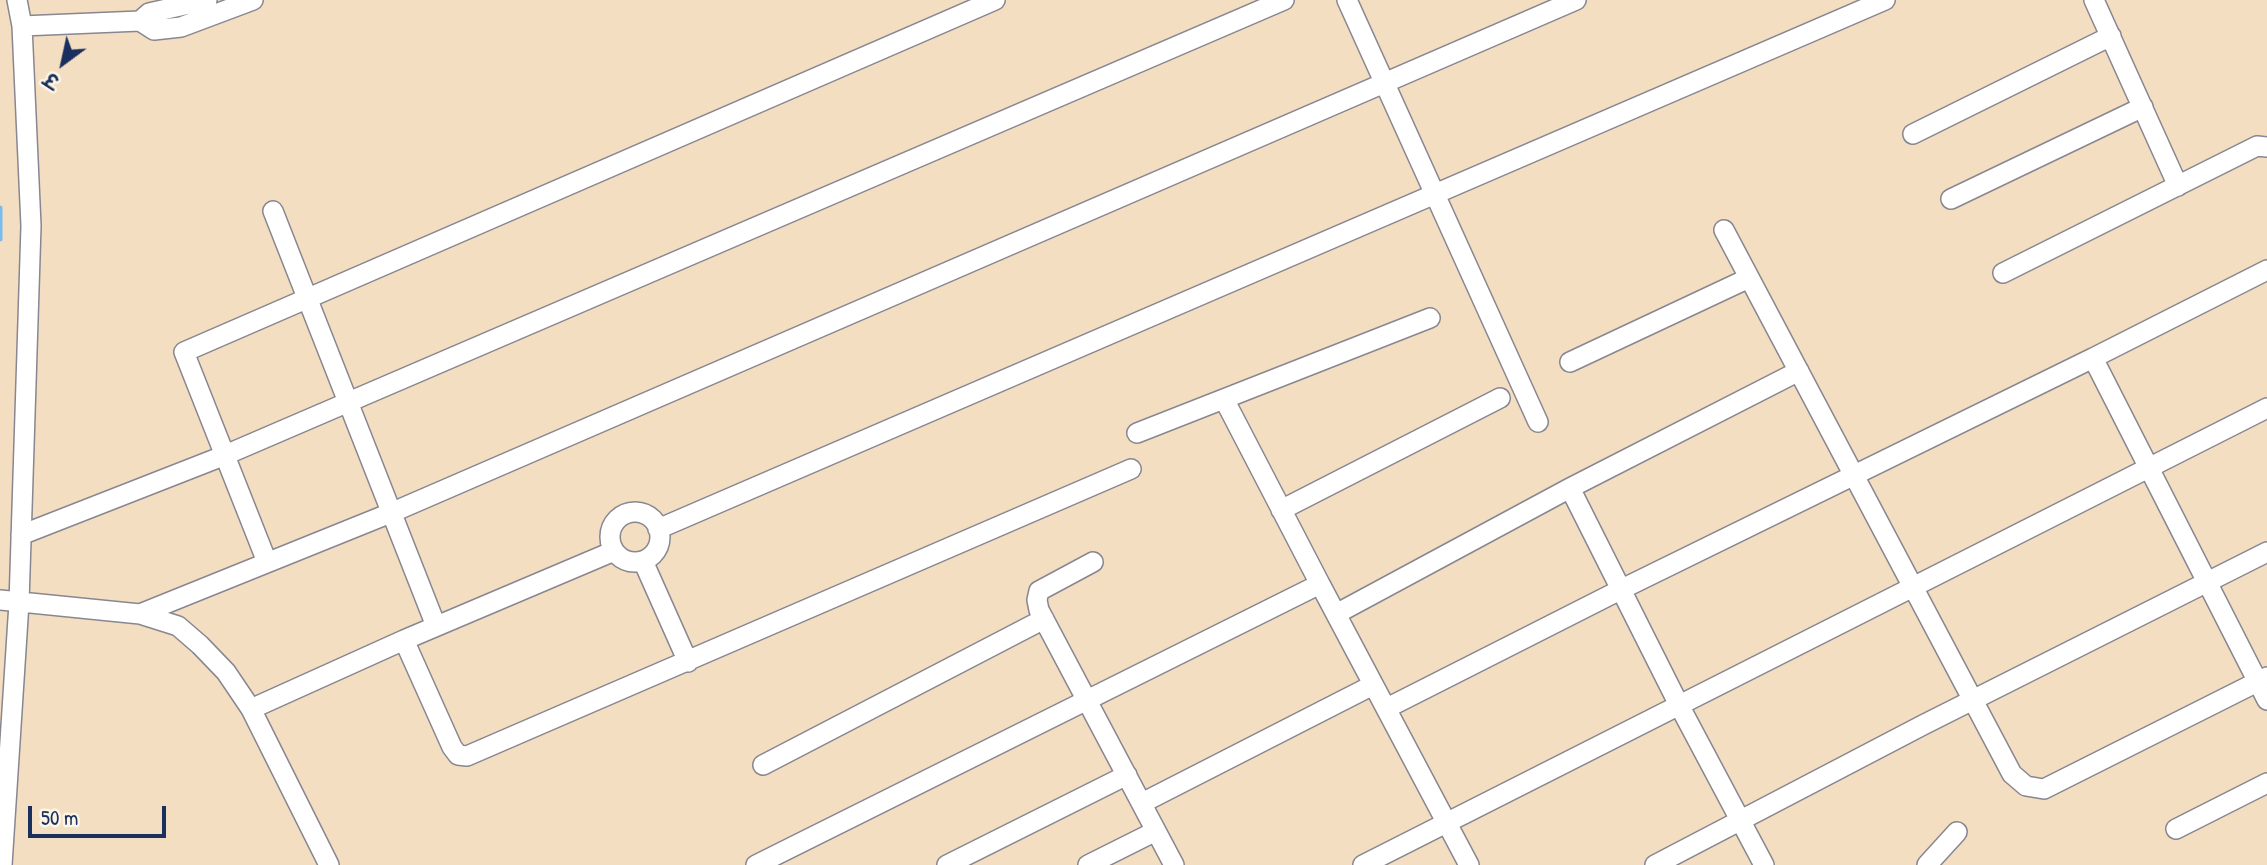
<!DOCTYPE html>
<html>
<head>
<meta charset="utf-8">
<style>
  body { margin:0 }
  #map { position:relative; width:2267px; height:865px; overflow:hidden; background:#f4dec1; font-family:"Patrick Hand","Playpen Sans Deva",sans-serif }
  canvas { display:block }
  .north { position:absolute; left:28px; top:28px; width:70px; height:70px; -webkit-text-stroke:5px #fcf5e5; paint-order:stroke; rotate:213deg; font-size:19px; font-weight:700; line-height:28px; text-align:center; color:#1b2f5e }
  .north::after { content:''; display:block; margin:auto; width:24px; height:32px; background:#1b2f5e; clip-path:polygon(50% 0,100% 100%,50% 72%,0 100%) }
  .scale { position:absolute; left:28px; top:806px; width:138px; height:32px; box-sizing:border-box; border:4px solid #1b2f5e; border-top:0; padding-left:9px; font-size:21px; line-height:24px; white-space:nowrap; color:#1b2f5e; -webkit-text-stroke:5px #fcf5e5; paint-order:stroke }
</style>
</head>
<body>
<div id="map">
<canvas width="2267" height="865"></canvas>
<div class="north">उ</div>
<div class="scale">50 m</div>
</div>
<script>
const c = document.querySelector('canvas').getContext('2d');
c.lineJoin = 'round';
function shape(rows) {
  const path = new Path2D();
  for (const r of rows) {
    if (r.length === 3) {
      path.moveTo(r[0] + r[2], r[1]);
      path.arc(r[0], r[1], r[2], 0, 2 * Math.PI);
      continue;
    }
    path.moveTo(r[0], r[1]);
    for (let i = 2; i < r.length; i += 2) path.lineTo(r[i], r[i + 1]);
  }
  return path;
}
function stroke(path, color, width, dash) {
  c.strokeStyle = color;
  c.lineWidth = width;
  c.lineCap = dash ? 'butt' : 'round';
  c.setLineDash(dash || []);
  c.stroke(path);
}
const stream = shape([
  [0,208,0,239]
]);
const street = shape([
  [1347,0,1538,422],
  [2094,0,2178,186],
  [140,21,149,13,207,0],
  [22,26,140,21,154,30,181,27,253,0],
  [1913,134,2111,36],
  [1951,199,2143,107],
  [273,211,436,626],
  [1724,230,2012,774,2026,786,2044,789,2267,677],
  [2003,273,2257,146,2267,147],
  [2093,358,2267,270],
  [1570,362,1749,278],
  [1224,399,1320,584],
  [1137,433,1430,318],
  [1570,488,1679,705,1764,865],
  [1281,510,1500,398],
  [635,537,25],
  [658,529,1885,0],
  [21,535,223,456,1284,0],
  [643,561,688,662],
  [267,562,184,352,995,0],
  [1093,562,1039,591,1037,600,1039,610,1174,865],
  [0,600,140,614,178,626,200,645,226,672,251,709,329,865],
  [140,614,393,512,1576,0],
  [1336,614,1570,488,1799,371],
  [404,640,452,747,458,755,467,756,1131,469],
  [1387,708,1622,589,2093,358,2267,700],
  [251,709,404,640,614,551],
  [763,765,1044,619],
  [1142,803,1373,685],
  [2176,829,2267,783],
  [2,865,19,603,31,226,22,26,17,0],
  [756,865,1320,584,1469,865],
  [947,865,1127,775],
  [1088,865,1156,831],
  [1363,865,2267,408],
  [1655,865,1923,725,2267,552],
  [1927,865,1957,832]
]);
stroke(stream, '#79bcef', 5);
stroke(street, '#888690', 22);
stroke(street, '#fff', 19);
</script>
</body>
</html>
